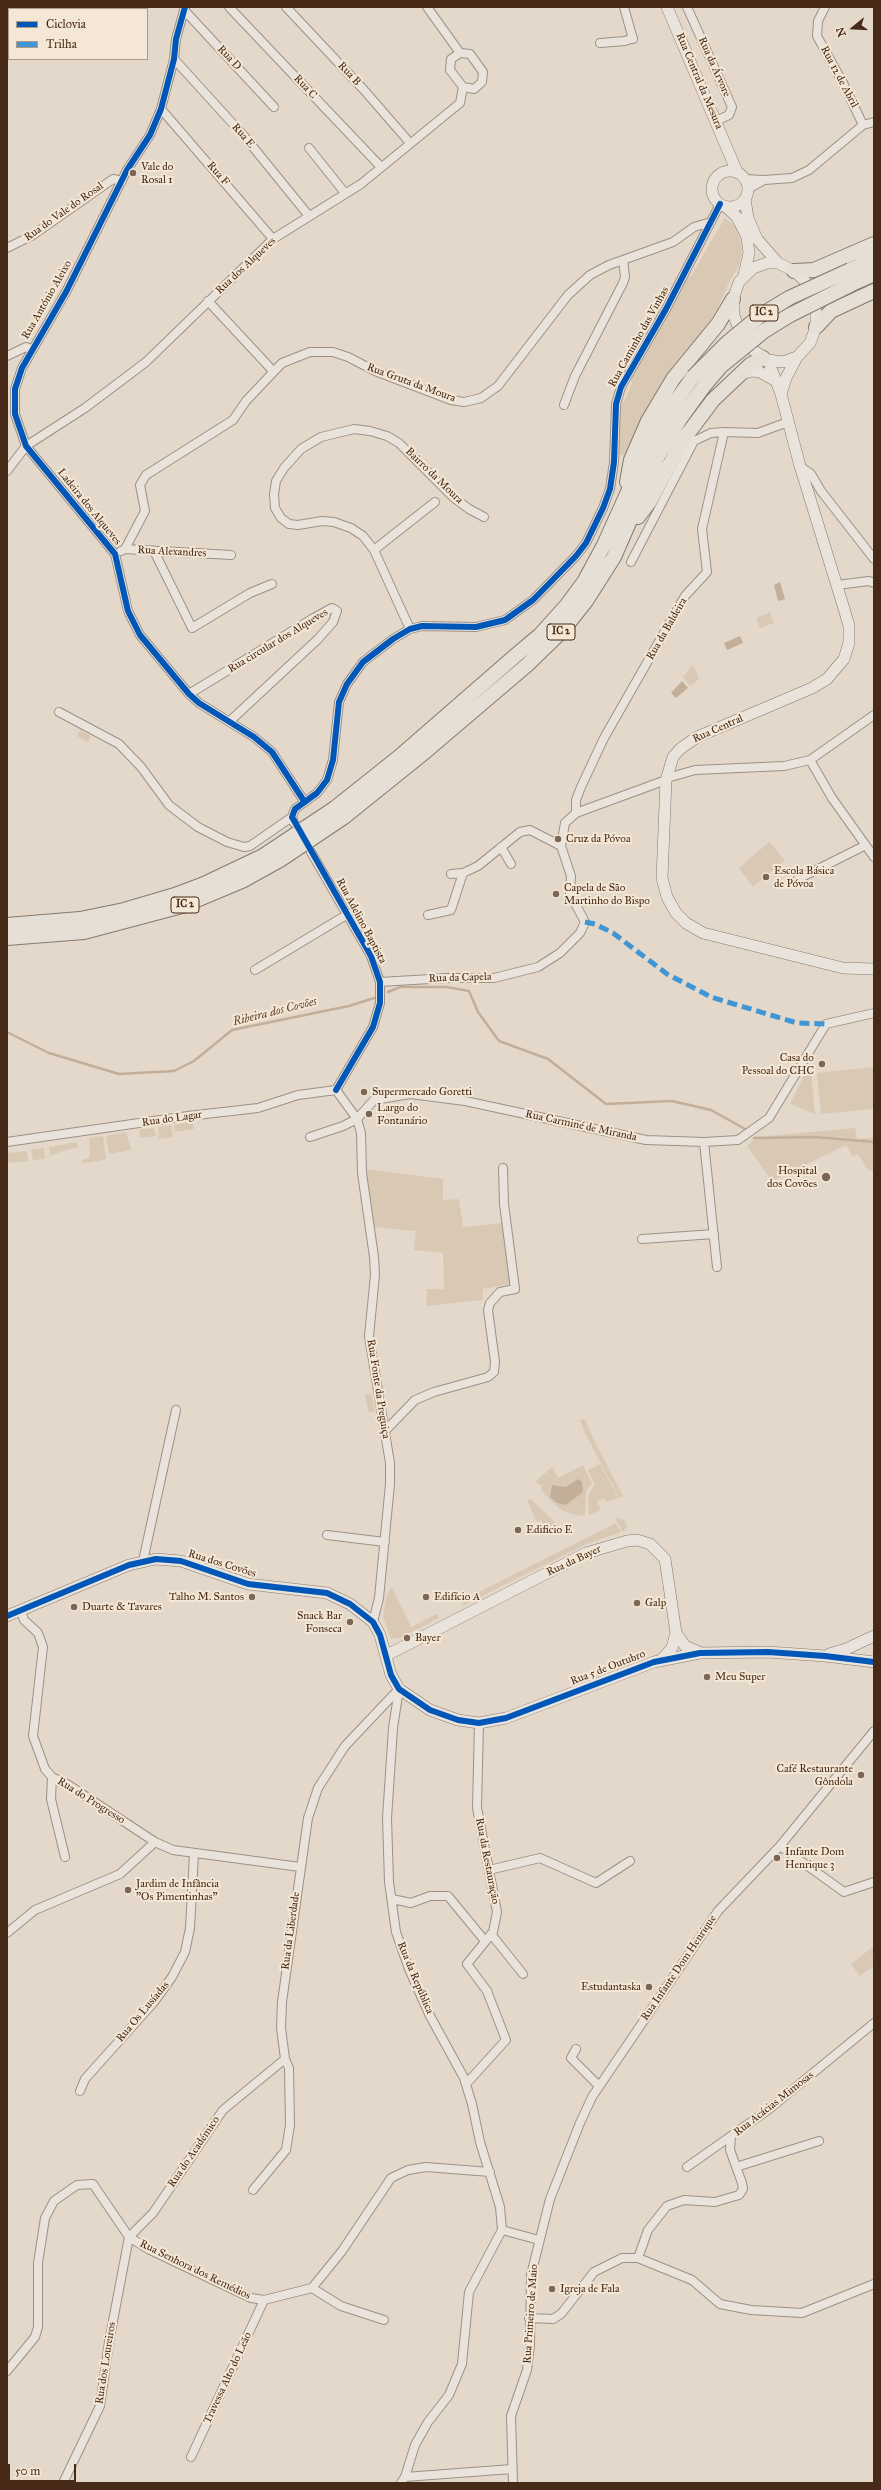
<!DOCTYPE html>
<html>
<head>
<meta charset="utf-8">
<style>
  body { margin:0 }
  #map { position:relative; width:881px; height:2490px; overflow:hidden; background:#e3d8c9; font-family:"IM FELL Great Primer",serif }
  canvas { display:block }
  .frame { position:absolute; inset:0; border:8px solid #462917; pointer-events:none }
  .legend { position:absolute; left:8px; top:8px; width:140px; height:52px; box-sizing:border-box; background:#f4e7d5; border:1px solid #ae9b89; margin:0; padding:5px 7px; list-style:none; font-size:12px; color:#462917 }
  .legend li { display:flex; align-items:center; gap:8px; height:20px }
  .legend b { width:20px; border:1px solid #ae9b89 }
  .north { position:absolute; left:833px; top:8px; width:40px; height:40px; -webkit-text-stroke:3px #f4e7d5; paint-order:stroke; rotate:252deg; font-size:11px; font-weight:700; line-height:16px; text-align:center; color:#462917 }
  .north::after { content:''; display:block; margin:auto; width:14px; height:18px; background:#462917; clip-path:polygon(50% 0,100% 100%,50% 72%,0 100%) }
  .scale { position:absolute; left:8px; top:2464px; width:68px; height:18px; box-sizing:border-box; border:2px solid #462917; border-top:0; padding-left:5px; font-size:12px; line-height:14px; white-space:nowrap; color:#462917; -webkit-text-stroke:3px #f4e7d5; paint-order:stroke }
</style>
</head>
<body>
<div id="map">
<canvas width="881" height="2490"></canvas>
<div class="frame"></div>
<ul class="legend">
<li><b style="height:5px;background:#0057b8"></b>Ciclovia</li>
<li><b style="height:5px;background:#4096d4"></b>Trilha</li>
</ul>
<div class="north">N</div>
<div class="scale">50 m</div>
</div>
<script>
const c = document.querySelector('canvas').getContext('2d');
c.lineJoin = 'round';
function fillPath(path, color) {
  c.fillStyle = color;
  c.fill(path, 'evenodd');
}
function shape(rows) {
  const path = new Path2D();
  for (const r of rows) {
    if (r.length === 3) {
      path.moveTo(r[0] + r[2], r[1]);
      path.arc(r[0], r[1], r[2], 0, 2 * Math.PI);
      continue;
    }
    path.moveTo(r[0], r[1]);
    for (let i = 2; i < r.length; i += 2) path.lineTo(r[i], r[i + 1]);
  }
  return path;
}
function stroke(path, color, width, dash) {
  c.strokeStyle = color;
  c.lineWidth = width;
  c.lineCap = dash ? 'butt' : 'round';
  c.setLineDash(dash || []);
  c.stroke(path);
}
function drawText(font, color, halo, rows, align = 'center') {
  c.font = font + ' "IM FELL Great Primer",serif';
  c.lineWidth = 4;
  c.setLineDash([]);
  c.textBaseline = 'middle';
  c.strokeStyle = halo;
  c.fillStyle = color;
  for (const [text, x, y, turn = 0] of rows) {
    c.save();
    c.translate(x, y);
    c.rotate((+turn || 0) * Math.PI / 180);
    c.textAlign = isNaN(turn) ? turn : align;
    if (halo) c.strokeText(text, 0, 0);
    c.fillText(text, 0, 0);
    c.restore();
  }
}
const green = shape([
  [725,218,735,226,741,242,742,251,739,266,730,280,718,308,705,329,668,376,626,457,618,453,618,430,621,404,624,402,632,383,631,379,688,276,691,276],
  [770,612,774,623,760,628,756,618],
  [693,665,699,679,690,686,683,677],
  [80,730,91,736,88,742,77,736],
  [769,842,785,860,753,887,739,868],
  [874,1067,874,1109,821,1114,817,1073],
  [806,1072,811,1072,815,1114,790,1104],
  [193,1122,194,1129,175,1132,174,1125],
  [171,1125,173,1137,159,1139,158,1127],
  [154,1128,156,1136,140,1138,139,1130],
  [855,1128,857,1139,874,1138,874,1171,868,1170,858,1154,853,1157,846,1145,772,1181,747,1146,757,1137],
  [126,1132,131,1150,109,1154,106,1136],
  [103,1136,106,1159,95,1162,94,1157,94,1162,83,1163,82,1160,87,1159,90,1155,89,1138],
  [77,1142,78,1147,50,1155,49,1147],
  [44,1148,45,1159,33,1160,31,1150],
  [27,1151,28,1161,7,1163,7,1153],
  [365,1169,443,1179,443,1200,459,1199,463,1227,503,1223,511,1284,483,1289,483,1300,426,1306,427,1289,444,1289,443,1253,414,1250,416,1231,374,1227],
  [371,1393,375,1411,369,1413,365,1395],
  [585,1419,592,1436,623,1496,619,1498,587,1437,580,1420],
  [600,1464,618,1498,606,1502,604,1498,597,1502,601,1510,589,1515,588,1496,595,1484,588,1470],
  [583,1465,592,1483,586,1491,585,1515,579,1516,561,1510,541,1491,542,1486,535,1482,552,1467,558,1478],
  [531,1499,561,1528,548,1534,541,1520,537,1522,527,1501],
  [619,1518,624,1520,627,1527,623,1532,615,1519],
  [616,1523,621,1532,587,1544,464,1605,461,1601],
  [392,1587,411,1627,437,1614,439,1618,400,1638,391,1639,383,1617,386,1598],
  [874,1946,874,1966,860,1976,851,1964]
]);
const water = shape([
  [780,582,785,599,778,601,774,585],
  [740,636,743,643,727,650,724,643],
  [682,681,688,688,676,698,671,693],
  [578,1479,582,1482,583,1492,566,1505,557,1503,550,1497,552,1485,566,1487]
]);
const stream = shape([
  [388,992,400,987,446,987,469,991,478,1012,499,1041,548,1059,606,1104,672,1101,711,1110,745,1129],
  [7,1032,49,1053,119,1074,174,1071,194,1061,232,1030,349,1006,374,998],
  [754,1138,815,1137,874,1142]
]);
const street = shape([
  [185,7,176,39,174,59,161,109,150,135,127,170,66,292,22,368,15,389,15,414,26,446,115,554,128,611,140,635,189,694,199,703,254,737,272,752,304,801],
  [229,7,381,167],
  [286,7,364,90,410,143],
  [427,7,460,53],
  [624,7,633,39],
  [687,7,732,107,729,115,716,121],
  [825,7,818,21,817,36,843,83,863,125],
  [184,10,274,107],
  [600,43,625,41,633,38],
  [460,53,470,54,483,72,482,82,474,89,463,87,450,70,451,59,460,53],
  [174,59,244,136,309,216],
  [161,109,273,239],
  [309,148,345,193],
  [744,179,764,180,792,178,809,170,863,125,874,122],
  [748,189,764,180],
  [7,248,33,235,113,179,122,181],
  [208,301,273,371],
  [7,356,26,347,31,349],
  [564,405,575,376,623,283,625,277,623,260],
  [800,466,811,474,821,491,874,559],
  [7,471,26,446,85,408,146,362,273,239,361,184,460,103,463,87],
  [125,549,145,511,140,485,146,475,233,420,246,401,282,363,310,352,333,352,348,357,375,371,451,400,464,402,481,398,498,386,568,295,590,275,609,265,673,242,694,227,711,222],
  [374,550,435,502],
  [121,551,125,549,231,555],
  [154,551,192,628,250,593,272,584],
  [631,562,694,441,711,433,724,432],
  [837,585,869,581,874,583],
  [410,629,374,550,363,536,351,528,334,522,322,521,298,525,289,524,281,518,275,508,274,494,276,481,284,468,301,449,321,437,354,429,370,431,387,436,399,443,453,497,469,509,484,517],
  [189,694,312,619,332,608,337,611,333,622,318,639,230,721],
  [59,712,119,744,141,767,169,805,178,812,198,827,227,842,244,847,250,846,292,817],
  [810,760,832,798,874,857],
  [667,778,695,770,784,766,810,760,874,715],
  [576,813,576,800,581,787,604,738,685,596,707,572,702,529,724,432,758,433,788,422],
  [294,823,292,817,295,809,317,793,327,780,333,760,339,702,347,684,363,662,393,639,410,629,422,626,476,627,505,620,533,600,576,556,586,543,603,508,610,489,614,462,616,404,621,387,666,309,720,204],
  [501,847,511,864],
  [311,852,371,956,380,982,380,1003,373,1027,336,1090],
  [451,874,463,873,478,866,520,832,530,830,561,846],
  [798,879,864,846],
  [428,915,451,910,463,873],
  [255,970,348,914],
  [380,982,447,978,494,978,538,967,560,953,580,933,585,922,570,894,571,876,561,846,565,823,576,813,666,780],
  [336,1090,357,1119,361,1133,362,1173,374,1257,375,1275,369,1336,390,1463,390,1484,379,1598,373,1622],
  [310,1137,343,1126,357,1119,374,1100,410,1094,465,1101,646,1140,704,1142,738,1140,769,1118,826,1024,874,1013],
  [7,1142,188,1116,258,1108,298,1095,336,1090],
  [704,1142,717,1267],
  [642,1239,714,1234],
  [385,1431,415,1400,434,1392,488,1377,494,1372,495,1362,488,1310,490,1303,500,1292,515,1289,504,1204,503,1168],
  [327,1535,385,1542],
  [143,1561,176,1410],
  [21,1611,24,1620,38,1633,43,1647,33,1736,45,1769,52,1777,67,1784,155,1842,173,1850,300,1867],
  [399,1689,393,1728,387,1818,389,1882,396,1932,409,1969,429,2014,464,2078,472,2104,480,2142,500,2207,502,2230],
  [52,1777,51,1799,65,1857],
  [780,1846,844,1892,874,1882],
  [489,1870,540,1858,596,1883,630,1861],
  [392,1899,411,1903,430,1896,448,1896,485,1941],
  [7,1933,35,1910,120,1874,155,1842],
  [491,1934,523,1974],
  [576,2049,571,2058,599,2086],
  [466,2084,506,2040,487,1991,467,1964,493,1932,497,1912,477,1808,479,1723],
  [80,2091,85,2079,154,2002,172,1977,185,1952,190,1928,194,1854],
  [687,2167,731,2136],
  [736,2167,819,2141],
  [253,2190,286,2150,290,2125,289,2068,285,2059,281,2028,282,2002,308,1818,318,1788,345,1746,398,1690],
  [502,2230,539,2240],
  [129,2237,153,2213,223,2110,285,2059],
  [638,2258,648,2230,667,2206,684,2200,715,2202,739,2195,743,2189,742,2183,730,2150,731,2136,768,2110,874,2023],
  [312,2288,341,2306,384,2320],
  [529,2318,553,2319,561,2314,594,2272,622,2258,638,2258,692,2280,720,2304,751,2310,802,2313,874,2284],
  [7,2371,35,2337,38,2327,38,2263,45,2218,54,2201,77,2185,93,2184,129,2237,150,2250,251,2298,264,2300,312,2288,342,2251,391,2178,408,2170,426,2167,490,2172],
  [191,2457,264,2300],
  [405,2477,512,2469],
  [63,2483,100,2406,109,2342,129,2237],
  [401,2483,405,2477,415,2445,428,2422,449,2395,462,2364,469,2292,502,2230],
  [513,2483,511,2416,527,2370,530,2345,531,2275,550,2199,580,2123,592,2097,718,1911,780,1846,874,1731]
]);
const secondary = shape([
  [667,7,737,172],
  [730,189,18],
  [745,199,748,218,757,239,778,263],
  [726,207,737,217,747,237,749,253,744,275],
  [767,263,778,263,794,271,804,280,812,295,816,311,816,327,810,343,797,357,783,362,768,360,753,350,742,337,734,316,733,299,739,282,753,268,767,263],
  [768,360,781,394,800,466,845,612,849,626,849,643,844,659,827,679,812,688,697,737,680,749,673,757,666,780,662,878,667,897,676,913,686,923,703,933,843,968,874,969],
  [740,374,753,371,760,372,776,381],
  [781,394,786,378,797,357],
  [7,1616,129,1565,156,1559,181,1561,248,1584,327,1593,350,1604,373,1622,380,1635,391,1675,399,1689,430,1710,458,1720,479,1723,506,1718,654,1662,700,1653,768,1652,825,1656,874,1662],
  [829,1654,846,1649,874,1636],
  [387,1655,586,1553,627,1541,637,1540,650,1544,665,1559,676,1633,685,1646,699,1652],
  [662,1659,672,1648,676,1633]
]);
const highway = shape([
  [850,270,874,259],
  [794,271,814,270,874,244],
  [856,282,874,274],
  [816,327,831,311,874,291],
  [627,482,631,460,648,421,673,379,718,324,733,299],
  [638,517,650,501,683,440,713,400,750,365,763,358],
  [7,925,80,919,124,910,175,895,204,884,263,856,335,808,399,757,515,656,540,635,567,605,584,582,604,545,646,452,673,405,693,377],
  [7,938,84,932,182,906,244,880,280,860,344,817,426,751,527,665,563,630,586,601,614,557,658,456,680,419,704,386]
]);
const highwayBridge = shape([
  [693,377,727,343,761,315,789,298,850,270],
  [704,386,721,366,764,331,790,315,856,282]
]);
const quiet = shape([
  [585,922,595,924,613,933,667,974,711,997,797,1023,826,1024]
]);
const cycleway = shape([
  [185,7,176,39,174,59,161,109,150,135,127,170,66,292,22,368,15,389,15,414,26,446,115,554,128,611,140,635,189,694,199,703,254,737,272,752,304,801],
  [336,1090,373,1027,380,1003,380,982,371,956,292,817,295,809,317,793,327,780,333,760,339,702,347,684,363,662,393,639,410,629,422,626,476,627,505,620,533,600,576,556,586,543,603,508,610,489,614,462,616,404,621,387,666,309,720,204],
  [7,1616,129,1565,156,1559,181,1561,248,1584,327,1593,350,1604,373,1622,380,1635,391,1675,399,1689,430,1710,458,1720,479,1723,506,1718,654,1662,700,1653,768,1652,825,1656,874,1662]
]);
const markers = [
  [133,173,4,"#7d6655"],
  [558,839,4,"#7d6655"],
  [766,877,4,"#7d6655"],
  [556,894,4,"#7d6655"],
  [822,1064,4,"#7d6655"],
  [364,1092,4,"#7d6655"],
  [369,1114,4,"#7d6655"],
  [826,1177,5,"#7d6655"],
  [518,1530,4,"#7d6655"],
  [252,1597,4,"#7d6655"],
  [426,1597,4,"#7d6655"],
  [637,1603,4,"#7d6655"],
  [74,1607,4,"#7d6655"],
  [350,1622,4,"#7d6655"],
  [407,1638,4,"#7d6655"],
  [707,1677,4,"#7d6655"],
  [861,1775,4,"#7d6655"],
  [777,1858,4,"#7d6655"],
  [128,1890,4,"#7d6655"],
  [649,1987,4,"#7d6655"],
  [552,2289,4,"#7d6655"]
];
const shields = [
  [764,313,28],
  [561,632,28],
  [185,905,28]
];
const shieldNames = [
  ["IC 2",764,313],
  ["IC 2",561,632],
  ["IC 2",185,905]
];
const streetNames = [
  ["Rua D",229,58,47],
  ["Rua da Árvore",714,67,66],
  ["Rua B",349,74,47],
  ["Rua 12 de Abril",839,77,62],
  ["Rua Central da Mesura",699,81,67],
  ["Rua C",305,87,47],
  ["Rua E",243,136,49],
  ["Rua F",218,174,49],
  ["Rua do Vale do Rosal",64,212,-35],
  ["Rua dos Alqueves",246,266,-43],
  ["Rua António Aleixo",47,300,-60],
  ["Rua Caminho das Vinhas",639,337,-61],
  ["Rua Gruta da Moura",411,383,20],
  ["Bairro da Moura",434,476,44],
  ["Ladeira dos Alqueves",89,507,51],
  ["Rua Alexandres",172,552,3],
  ["Rua da Baldeira",667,629,-60],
  ["Rua circular dos Alqueves",278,641,-31],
  ["Rua Central",718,729,-24],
  ["Rua Adelino Baptista",361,921,62],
  ["Rua da Capela",460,978,-2],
  ["Rua do Lagar",172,1119,-8],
  ["Rua Carminé de Miranda",581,1126,12],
  ["Rua Fonte da Preguiça",378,1389,81],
  ["Rua da Bayer",574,1561,-25],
  ["Rua dos Covões",222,1564,17],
  ["Rua 5 de Outubro",608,1668,-21],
  ["Rua do Progresso",91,1801,32],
  ["Rua da Restauração",487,1861,79],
  ["Rua da Liberdade",291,1931,-82],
  ["Rua Infante Dom Henrique",679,1968,-56],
  ["Rua da República",415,1978,67],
  ["Rua Os Lusíadas",143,2012,-50],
  ["Rua Acácias Mimosas",774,2104,-38],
  ["Rua do Académico",194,2152,-56],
  ["Rua Senhora dos Remédios",195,2270,26],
  ["Rua Primeiro de Maio",531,2314,-86],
  ["Rua dos Loureiros",106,2363,-81],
  ["Travessa Alto do Leão",228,2378,-65]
];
const poiNames = [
  ["Vale do",141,167],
  ["Rosal 1",141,180],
  ["Cruz da Póvoa",566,839],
  ["Escola Básica",774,871],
  ["de Póvoa",774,884],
  ["Capela de São",564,888],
  ["Martinho do Bispo",564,901],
  ["Casa do",814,1058,"right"],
  ["Pessoal do CHC",814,1071,"right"],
  ["Supermercado Goretti",372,1092],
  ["Largo do",377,1108],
  ["Fontanário",377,1121],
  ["Hospital",817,1171,"right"],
  ["dos Covões",817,1184,"right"],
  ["Edificio E",526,1530],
  ["Talho M. Santos",244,1597,"right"],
  ["Edifício A",434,1597],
  ["Galp",645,1603],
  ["Duarte & Tavares",82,1607],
  ["Snack Bar",342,1616,"right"],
  ["Fonseca",342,1629,"right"],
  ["Bayer",415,1638],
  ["Meu Super",715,1677],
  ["Café Restaurante",853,1769,"right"],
  ["Gôndola",853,1782,"right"],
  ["Infante Dom",785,1852],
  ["Henrique 3",785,1865],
  ["Jardim de Infância",136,1884],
  ["\"Os Pimentinhas\"",136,1897],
  ["Estudantaska",641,1987,"right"],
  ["Igreja de Fala",560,2289]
];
const waterNames = [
  ["Ribeira dos Covões",275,1012,-14]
];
fillPath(green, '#d9c9b4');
fillPath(water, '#c3af99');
stroke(stream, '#c3af99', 2.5);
stroke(street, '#9c9186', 10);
stroke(secondary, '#847a6f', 12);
stroke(highway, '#847a6f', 16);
stroke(street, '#e9e3dc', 8);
stroke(secondary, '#e9e3dc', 11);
stroke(highway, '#e6dfd6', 14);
stroke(highwayBridge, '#847a6f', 16, []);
stroke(highwayBridge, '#e6dfd6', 14);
stroke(quiet, '#4096d4', 5, [10, 5]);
stroke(cycleway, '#0057b8', 6);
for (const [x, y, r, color] of markers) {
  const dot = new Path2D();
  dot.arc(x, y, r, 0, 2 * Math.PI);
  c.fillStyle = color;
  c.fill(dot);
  stroke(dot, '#f4e7d5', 1.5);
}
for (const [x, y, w] of shields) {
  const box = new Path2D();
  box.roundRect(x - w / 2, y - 8, w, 16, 3);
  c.fillStyle = '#f4e7d5';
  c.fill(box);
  stroke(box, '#462917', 1);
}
drawText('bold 10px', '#462917', null, shieldNames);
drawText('11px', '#462917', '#f4e7d5', streetNames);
drawText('11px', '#462917', '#f4e7d5', poiNames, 'left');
drawText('italic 12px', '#624632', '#f4e7d5', waterNames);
</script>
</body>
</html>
